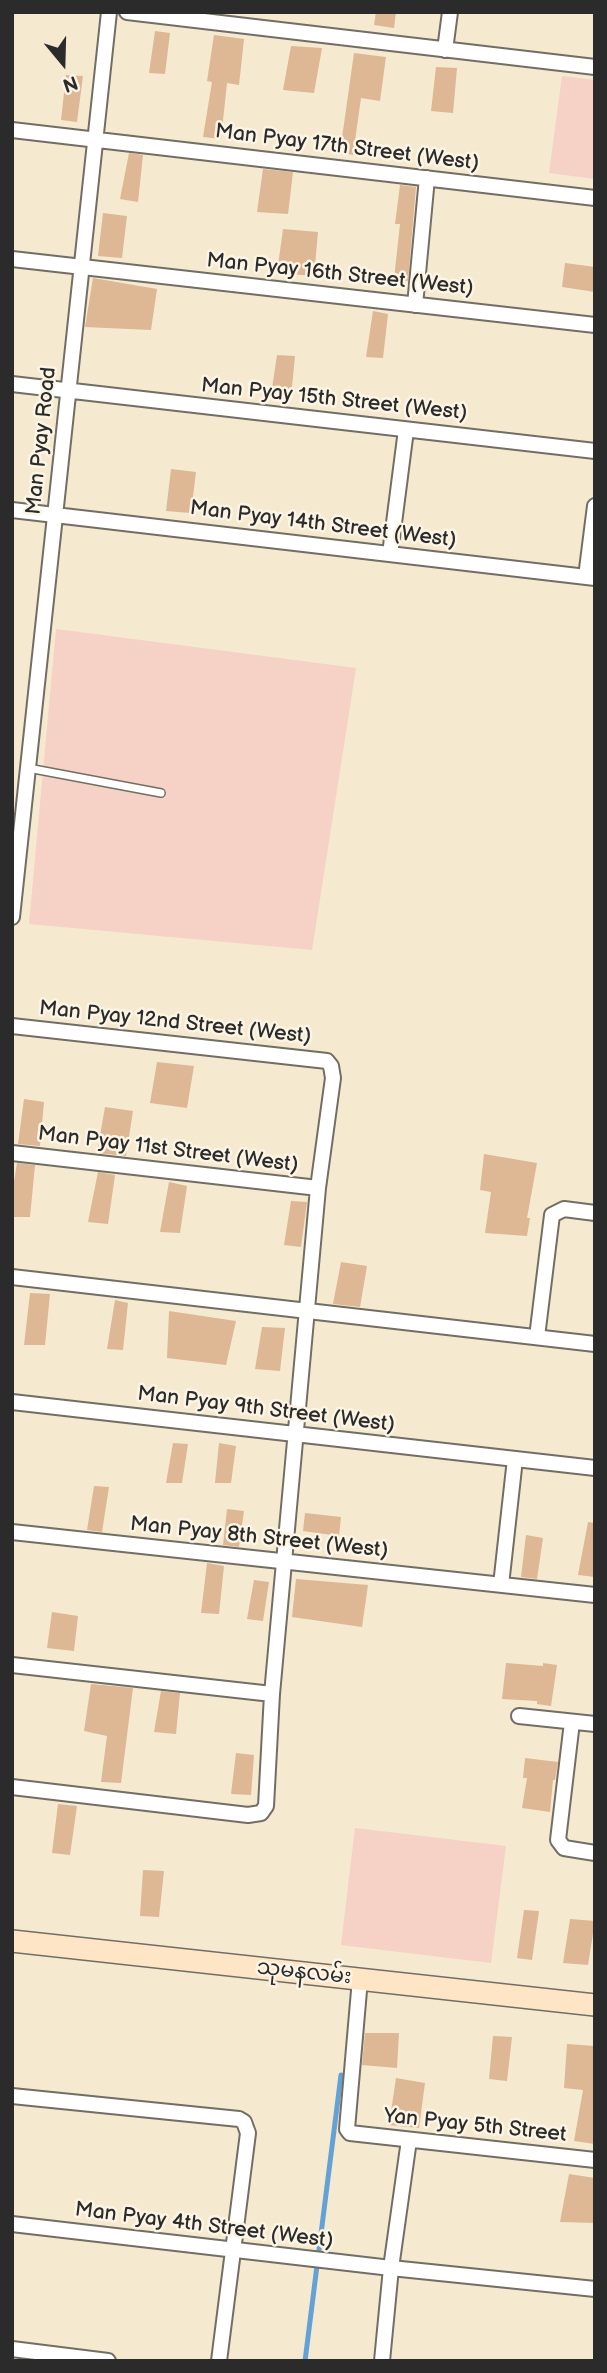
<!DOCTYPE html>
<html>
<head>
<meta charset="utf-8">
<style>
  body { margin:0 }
  #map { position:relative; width:607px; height:2373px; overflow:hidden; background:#f5e9d0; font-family:"Balsamiq Sans",sans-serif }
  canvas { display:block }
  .frame { position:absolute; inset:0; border:14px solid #2b2b2b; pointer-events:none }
  .north { position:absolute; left:28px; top:28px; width:70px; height:70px; -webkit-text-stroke:5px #fcf5e5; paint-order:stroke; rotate:161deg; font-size:19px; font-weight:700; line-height:28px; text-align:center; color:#2b2b2b }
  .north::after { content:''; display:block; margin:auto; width:24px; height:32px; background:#2b2b2b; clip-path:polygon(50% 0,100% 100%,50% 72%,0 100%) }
</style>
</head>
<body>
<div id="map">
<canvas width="607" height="2373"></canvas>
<div class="frame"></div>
<div class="north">N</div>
</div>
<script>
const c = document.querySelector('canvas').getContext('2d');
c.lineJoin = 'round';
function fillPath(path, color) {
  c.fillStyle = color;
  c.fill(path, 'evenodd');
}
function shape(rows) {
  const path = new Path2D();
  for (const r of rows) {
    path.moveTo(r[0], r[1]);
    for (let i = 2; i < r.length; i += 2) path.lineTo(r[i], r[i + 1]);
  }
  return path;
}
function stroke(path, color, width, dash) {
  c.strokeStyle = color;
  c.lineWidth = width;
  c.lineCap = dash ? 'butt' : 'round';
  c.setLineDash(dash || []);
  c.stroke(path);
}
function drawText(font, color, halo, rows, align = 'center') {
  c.font = font + ' "Balsamiq Sans","Noto Sans Myanmar",sans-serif';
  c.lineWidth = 5;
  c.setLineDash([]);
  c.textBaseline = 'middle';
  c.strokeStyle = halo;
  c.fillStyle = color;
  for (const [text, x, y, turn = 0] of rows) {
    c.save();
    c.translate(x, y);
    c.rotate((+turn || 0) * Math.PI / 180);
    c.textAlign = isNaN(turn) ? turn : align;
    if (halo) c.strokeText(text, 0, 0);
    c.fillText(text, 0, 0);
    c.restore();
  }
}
const built = shape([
  [562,76,595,80,595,179,549,173],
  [56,629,356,668,312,950,29,924],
  [355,1828,506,1846,491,1963,341,1945]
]);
const stream = shape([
  [305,2361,341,2075]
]);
const building = shape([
  [376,12,396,12,394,28,374,25],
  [155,31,170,33,165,74,149,73],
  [214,35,244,39,239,85,227,83,221,139,203,137,212,82,207,81],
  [291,46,322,48,314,93,283,90],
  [354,53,386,57,380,101,361,98,353,155,340,152],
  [436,67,457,68,453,113,431,111],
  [66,75,83,76,77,122,61,120],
  [129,153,143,155,138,202,120,199],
  [263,169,293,172,288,214,257,212],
  [400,185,416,187,408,281,394,279,400,224,395,224],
  [103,213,127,216,122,258,98,256],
  [283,229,318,232,314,276,277,273],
  [565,263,595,267,595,292,562,287],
  [93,278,157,289,151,330,85,327],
  [373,311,388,314,383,358,366,357],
  [277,355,295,356,291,397,271,395],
  [171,469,196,472,191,513,166,511],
  [157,1062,194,1066,187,1108,150,1103],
  [24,1099,44,1102,40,1146,18,1144],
  [105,1107,133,1111,126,1156,97,1153],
  [484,1154,537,1163,527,1218,530,1218,527,1236,485,1233,491,1192,480,1190],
  [17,1163,35,1165,30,1217,12,1217,12,1194],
  [98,1172,115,1175,108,1224,88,1222],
  [169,1182,187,1186,180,1233,160,1232],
  [291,1201,307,1202,301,1247,284,1245],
  [341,1262,367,1266,360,1307,333,1304],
  [30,1293,50,1294,45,1345,24,1345],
  [115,1300,128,1303,123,1350,107,1349],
  [169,1311,236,1321,226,1365,167,1358],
  [262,1327,285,1328,280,1371,255,1369],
  [173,1443,188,1444,182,1483,166,1483],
  [219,1443,236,1446,231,1483,215,1483],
  [94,1486,109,1487,102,1532,87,1530],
  [227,1509,244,1511,239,1547,223,1545],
  [305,1513,341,1517,339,1536,303,1531],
  [588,1522,595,1523,595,1577,578,1575],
  [526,1535,543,1538,537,1579,521,1577],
  [207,1563,224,1566,219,1614,201,1613],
  [296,1579,368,1585,362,1627,292,1617],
  [254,1580,269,1582,263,1621,247,1619],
  [52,1612,78,1616,74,1651,47,1648],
  [506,1663,543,1666,543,1663,557,1665,551,1706,537,1704,537,1701,502,1699],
  [91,1684,133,1688,121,1783,101,1782,107,1736,84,1731],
  [161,1691,180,1693,176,1734,154,1732],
  [236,1753,254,1755,251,1795,231,1794],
  [525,1758,558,1762,555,1780,553,1780,550,1812,522,1808,527,1778,523,1778],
  [58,1804,77,1806,70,1855,52,1853],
  [143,1870,164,1871,159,1917,140,1916],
  [524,1910,539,1911,532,1960,517,1958],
  [570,1919,595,1921,588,1965,563,1963],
  [365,2033,399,2033,397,2068,362,2065],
  [493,2036,512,2037,507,2081,489,2079],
  [567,2044,595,2046,595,2144,574,2141,583,2090,564,2088],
  [396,2078,425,2083,419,2128,389,2125],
  [569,2174,595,2178,595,2223,560,2222]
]);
const lane = shape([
  [28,768,161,793]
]);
const street = shape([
  [127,12,595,67],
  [445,50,450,12],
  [12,130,595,198],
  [12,259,595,325],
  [415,305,427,178],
  [12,384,595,451],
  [12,510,595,578],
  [390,554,406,430],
  [586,577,595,506],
  [12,917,109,12],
  [12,1026,327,1061,331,1066,333,1078,318,1188,272,1694,266,1806,261,1813,248,1815,12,1787],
  [12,1153,318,1188],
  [12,1277,595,1344],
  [537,1337,552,1215,564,1209,595,1213],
  [12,1402,595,1468],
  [12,1532,595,1595],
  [501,1585,515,1459],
  [12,1665,272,1694],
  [519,1716,595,1724],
  [572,1722,558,1840,564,1848,595,1853],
  [360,1979,347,2129,350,2133,595,2160],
  [12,2096,239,2119,244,2122,248,2133,219,2361],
  [12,2224,391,2268,595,2289],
  [12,2349,108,2361],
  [382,2361,391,2268,409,2140]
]);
const secondary = shape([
  [12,1941,595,2005]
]);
const streetNames = [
  ["Man Pyay 17th Street (West)",347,148,7],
  ["Man Pyay 16th Street (West)",340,275,6],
  ["Man Pyay 15th Street (West)",334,400,6],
  ["Man Pyay Road",42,441,-84],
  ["Man Pyay 14th Street (West)",323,525,7],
  ["Man Pyay 12nd Street (West)",175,1023,6],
  ["Man Pyay 11st Street (West)",168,1150,7],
  ["Man Pyay 9th Street (West)",266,1410,7],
  ["Man Pyay 8th Street (West)",259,1538,6],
  ["သုမနလမ်း",304,1973,6],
  ["Yan Pyay 5th Street",475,2126,6],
  ["Man Pyay 4th Street (West)",204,2226,7]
];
fillPath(built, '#f6d1c5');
stroke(stream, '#64a1d5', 5);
fillPath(building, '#deb795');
stroke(lane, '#726e65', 10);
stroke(street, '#726e65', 18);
stroke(secondary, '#726e65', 24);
stroke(lane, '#fff', 7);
stroke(street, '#fff', 14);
stroke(secondary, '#fee5c5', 21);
drawText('21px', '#2b2b2b', '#fcf5e5', streetNames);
</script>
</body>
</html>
